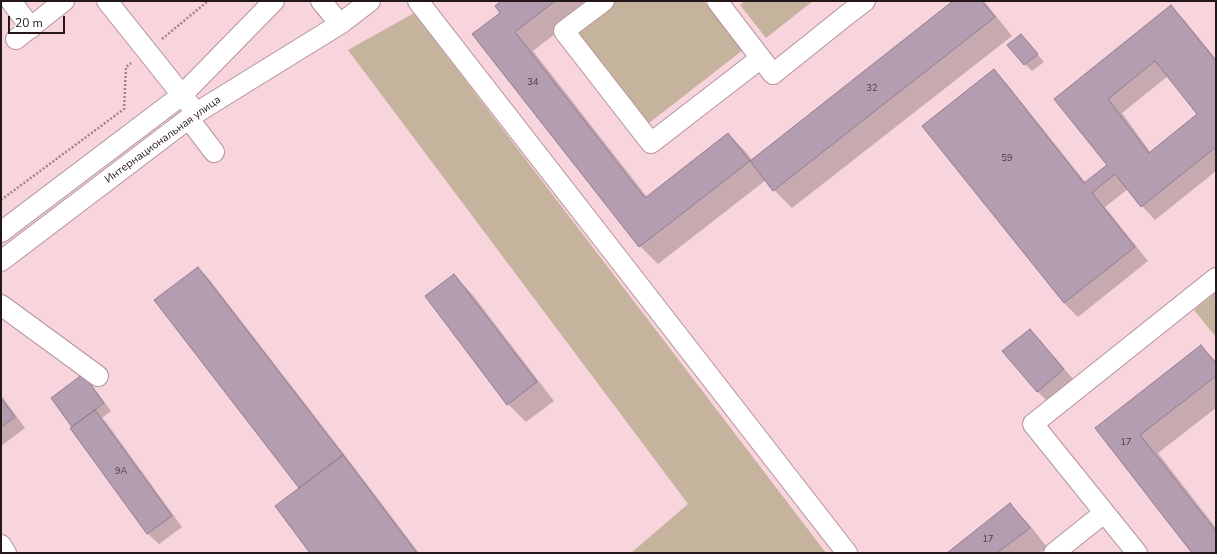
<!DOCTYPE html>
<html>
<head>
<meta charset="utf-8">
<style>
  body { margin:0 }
  #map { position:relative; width:1217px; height:554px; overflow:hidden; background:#f8d5dd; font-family:"Nunito Sans",sans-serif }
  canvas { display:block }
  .frame { position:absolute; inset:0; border:2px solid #24171a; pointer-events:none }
  .scale { position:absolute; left:8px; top:16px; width:57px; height:18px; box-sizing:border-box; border:2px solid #24171a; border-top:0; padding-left:5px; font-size:12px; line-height:14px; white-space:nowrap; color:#24171a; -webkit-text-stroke:3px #fff; paint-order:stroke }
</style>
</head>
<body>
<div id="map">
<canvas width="1217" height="554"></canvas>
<div class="frame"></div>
<div class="scale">20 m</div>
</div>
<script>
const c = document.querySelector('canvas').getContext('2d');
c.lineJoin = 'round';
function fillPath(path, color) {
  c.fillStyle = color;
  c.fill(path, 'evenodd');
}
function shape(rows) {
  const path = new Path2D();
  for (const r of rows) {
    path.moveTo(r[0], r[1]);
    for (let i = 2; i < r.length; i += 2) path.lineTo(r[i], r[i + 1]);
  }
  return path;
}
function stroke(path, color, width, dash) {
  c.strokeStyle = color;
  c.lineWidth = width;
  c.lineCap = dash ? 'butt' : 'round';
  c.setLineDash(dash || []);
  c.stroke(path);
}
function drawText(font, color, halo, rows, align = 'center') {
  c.font = font + ' "Nunito Sans",sans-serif';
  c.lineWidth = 3;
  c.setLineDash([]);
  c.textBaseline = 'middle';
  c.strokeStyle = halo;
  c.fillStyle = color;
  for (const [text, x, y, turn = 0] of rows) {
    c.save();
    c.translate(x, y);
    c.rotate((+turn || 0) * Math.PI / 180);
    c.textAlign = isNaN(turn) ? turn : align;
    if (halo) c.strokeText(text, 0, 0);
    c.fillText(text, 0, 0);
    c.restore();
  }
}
const green = shape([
  [615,1,704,1,743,50,649,123,577,31],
  [745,1,813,1,766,38,740,5],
  [414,13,826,553,631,553,688,504,348,50],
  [1216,292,1216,337,1194,310]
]);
const shadow = shape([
  [503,1,597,1,533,51,647,197,728,134,746,152,752,160,955,1,984,1,1012,36,792,208,774,190,766,180,658,264,640,246,501,13],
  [1171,7,1185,21,1216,59,1216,171,1155,220,1142,206,1128,189,1105,207,1148,261,1078,317,1064,303,924,126,994,71,1007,84,1086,183,1108,165,1056,100],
  [1168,76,1199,114,1151,153,1122,113],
  [1021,35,1044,62,1032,71,1025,64],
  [198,268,209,279,354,467,419,553,311,553,301,488],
  [454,275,472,294,554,401,526,422,508,404,426,296],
  [1030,330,1040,341,1074,380,1048,402,1037,391],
  [1201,346,1216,361,1216,408,1158,453,1216,528,1216,553,1194,553,1096,428],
  [83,375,90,383,111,411,102,418,106,422,182,527,159,544,148,534,71,428,73,427],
  [1,395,25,428,1,446],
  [1010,505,1028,523,1047,547,1039,553,948,553]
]);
const building = shape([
  [501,1,555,1,515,32,645,198,728,133,750,161,639,247,472,34,500,13,495,6,501,1],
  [953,1,982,1,995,17,773,191,750,161,953,1],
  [1171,5,1216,61,1216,147,1141,207,1115,174,1092,193,1135,247,1064,303,922,126,994,69,1084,183,1107,165,1054,99,1171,5],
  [1155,61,1197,114,1149,153,1108,99,1155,61],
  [1021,34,1038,54,1024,65,1007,45,1021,34],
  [198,267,343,455,299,488,154,300,198,267],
  [454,274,537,382,507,405,425,296,454,274],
  [1030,329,1064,369,1037,392,1002,351,1030,329],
  [1201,345,1216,364,1216,376,1140,435,1216,531,1216,553,1192,553,1095,428,1201,345],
  [83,374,104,403,72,427,51,398,83,374],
  [1,398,15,417,1,427,1,398],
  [95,410,172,516,147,534,70,428,95,410],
  [343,455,417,553,310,553,275,506,343,455],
  [1010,503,1030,528,997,553,947,553,1010,503]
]);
const path = shape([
  [162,39,208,1],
  [1,200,124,109,126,67,131,63]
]);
const minor = shape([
  [11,1,31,28],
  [107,1,190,105],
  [321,1,340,24],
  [418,1,847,553],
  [604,1,564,31,651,143,761,58],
  [717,1,773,74,848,14,865,1],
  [16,39,64,1],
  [189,119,214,152],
  [1,232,182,95,274,1],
  [1,261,196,113,340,24,370,1],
  [1,305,98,376],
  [1,545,6,553],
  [1054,553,1104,513],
  [1137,553,1033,424,1216,278]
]);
const numberNames = [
  ["34",533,83],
  ["32",872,89],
  ["59",1007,159],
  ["17",1126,443],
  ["9А",121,472],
  ["17",988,540]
];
const streetNames = [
  ["Интернациональная улица",163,140,-36]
];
fillPath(green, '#c5b39e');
fillPath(shadow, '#0003');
fillPath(building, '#b49cb1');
stroke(building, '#917b8f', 1);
stroke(minor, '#b4939a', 22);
stroke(path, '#9d8489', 2.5, [2, 2]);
stroke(minor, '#fff', 20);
drawText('9px', '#483840', null, numberNames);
drawText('11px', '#24171a', '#fff', streetNames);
</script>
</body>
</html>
